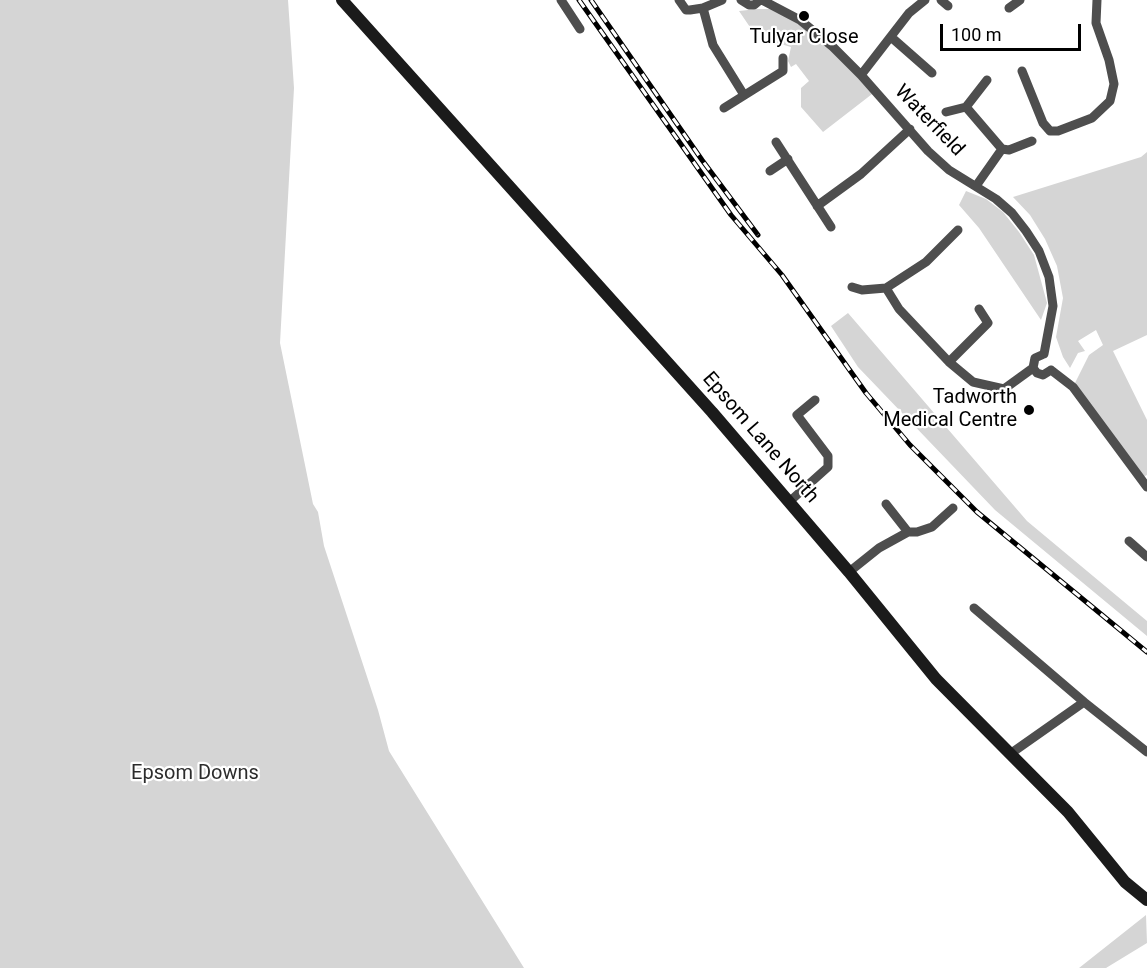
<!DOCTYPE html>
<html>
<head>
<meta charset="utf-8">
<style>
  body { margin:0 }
  #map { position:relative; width:1147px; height:968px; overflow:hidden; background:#fff; font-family:Roboto,sans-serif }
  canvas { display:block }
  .scale { position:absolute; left:940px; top:24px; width:141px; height:27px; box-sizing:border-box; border:3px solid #000; border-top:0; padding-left:8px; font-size:18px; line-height:21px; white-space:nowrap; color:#000; -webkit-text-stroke:4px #fff; paint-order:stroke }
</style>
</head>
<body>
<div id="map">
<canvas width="1147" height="968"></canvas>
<div class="scale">100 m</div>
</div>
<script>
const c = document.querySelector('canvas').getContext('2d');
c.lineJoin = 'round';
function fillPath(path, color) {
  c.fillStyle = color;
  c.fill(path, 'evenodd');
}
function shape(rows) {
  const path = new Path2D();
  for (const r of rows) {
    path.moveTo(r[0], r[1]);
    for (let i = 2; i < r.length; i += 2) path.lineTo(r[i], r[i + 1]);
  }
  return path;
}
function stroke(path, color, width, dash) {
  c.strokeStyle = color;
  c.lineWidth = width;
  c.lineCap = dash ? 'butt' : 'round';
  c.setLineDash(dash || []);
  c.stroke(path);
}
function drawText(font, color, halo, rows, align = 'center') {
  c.font = font + ' Roboto,sans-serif';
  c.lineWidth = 4.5;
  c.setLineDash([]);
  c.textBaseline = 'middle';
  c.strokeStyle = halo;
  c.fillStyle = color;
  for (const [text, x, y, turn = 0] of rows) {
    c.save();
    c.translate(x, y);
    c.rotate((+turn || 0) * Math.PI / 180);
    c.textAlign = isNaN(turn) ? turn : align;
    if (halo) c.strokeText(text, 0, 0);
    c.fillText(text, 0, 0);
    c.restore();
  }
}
const green = shape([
  [0,0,288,0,294,88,280,343,313,504,318,512,324,546,378,710,389,751,524,968,0,968],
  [757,9,781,9,800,20,876,91,823,132,801,107,801,88,809,81,796,64,791,67,788,61,791,47,774,42,763,29,754,33,739,11],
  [1147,152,1147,335,1113,351,1147,420,1147,475,1141,478,1073,387,1089,355,1103,345,1096,330,1078,341,1085,351,1078,353,1070,368,1063,357,1056,337,1063,298,1057,266,1045,239,1030,215,1013,197,1141,157],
  [966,191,986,199,1003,212,1019,232,1034,255,1047,303,1041,320,979,228,959,205],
  [848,313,1027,521,1147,621,1147,636,995,510,858,367,831,326],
  [1146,915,1147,943,1106,968,1079,968]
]);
const street = shape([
  [561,0,580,29],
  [679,0,686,10,690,10,703,8,722,0],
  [741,0,749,5,754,5,760,0],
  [762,0,800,20,833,47,861,75,928,151,949,170,996,199,1012,213,1026,231,1039,251,1049,277,1053,306,1044,354],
  [941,0,948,6],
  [703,8,713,45,744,95],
  [1009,8,1020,0],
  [891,37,932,73],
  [1022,71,1043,123,1050,131,1058,131,1092,118,1110,101,1114,84,1109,60,1096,23,1097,0],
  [861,75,909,13,925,0],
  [987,80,966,107,1002,149,1009,150,1032,141],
  [724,108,783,71,783,58],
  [946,112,966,107],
  [776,142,831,227],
  [770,171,788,159],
  [976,186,1002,149],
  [817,206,861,174,910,129],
  [852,287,862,290,886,288,926,262,958,230],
  [886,288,899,309,949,362,973,382,1004,389,1033,368],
  [1044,354,1035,358,1033,368,1037,373,1043,375,1051,370],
  [949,362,988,323,979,309],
  [1051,370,1073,387,1147,487],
  [789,502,828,467,828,456,797,415,815,400],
  [886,504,908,532,917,532,932,527,953,508],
  [1129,541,1147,557],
  [849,572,879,548,908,532],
  [974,608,1084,702],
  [1010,754,1084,702,1147,752]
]);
const secondary = shape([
  [342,0,712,412,849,572,936,679,1068,812,1125,882,1147,900]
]);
const rail = shape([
  [579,0,731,215,782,275,866,393,910,445,977,512,1147,652],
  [591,0,702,160,758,235]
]);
const markers = [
  [804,16,6,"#000"],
  [1029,410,6,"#000"]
];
const poiNames = [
  ["Tulyar Close",804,38],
  ["Tadworth",1017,398,"right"],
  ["Medical Centre",1017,421,"right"]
];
const streetNames = [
  ["Waterfield",929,121,46],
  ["Epsom Lane North",760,438,49]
];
const parkNames = [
  ["Epsom Downs",195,774]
];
fillPath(green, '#d5d5d5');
stroke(street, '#4e4e4e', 9);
stroke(secondary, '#1b1b1b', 12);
stroke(rail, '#000', 5);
stroke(rail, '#fff', 3, [9]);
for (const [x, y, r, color] of markers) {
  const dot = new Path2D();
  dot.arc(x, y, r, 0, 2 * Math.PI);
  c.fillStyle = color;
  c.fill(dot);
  stroke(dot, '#fff', 2);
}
drawText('20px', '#000', '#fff', poiNames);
drawText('20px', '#000', '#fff', streetNames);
drawText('20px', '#2c2c2c', '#fff', parkNames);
</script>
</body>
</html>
